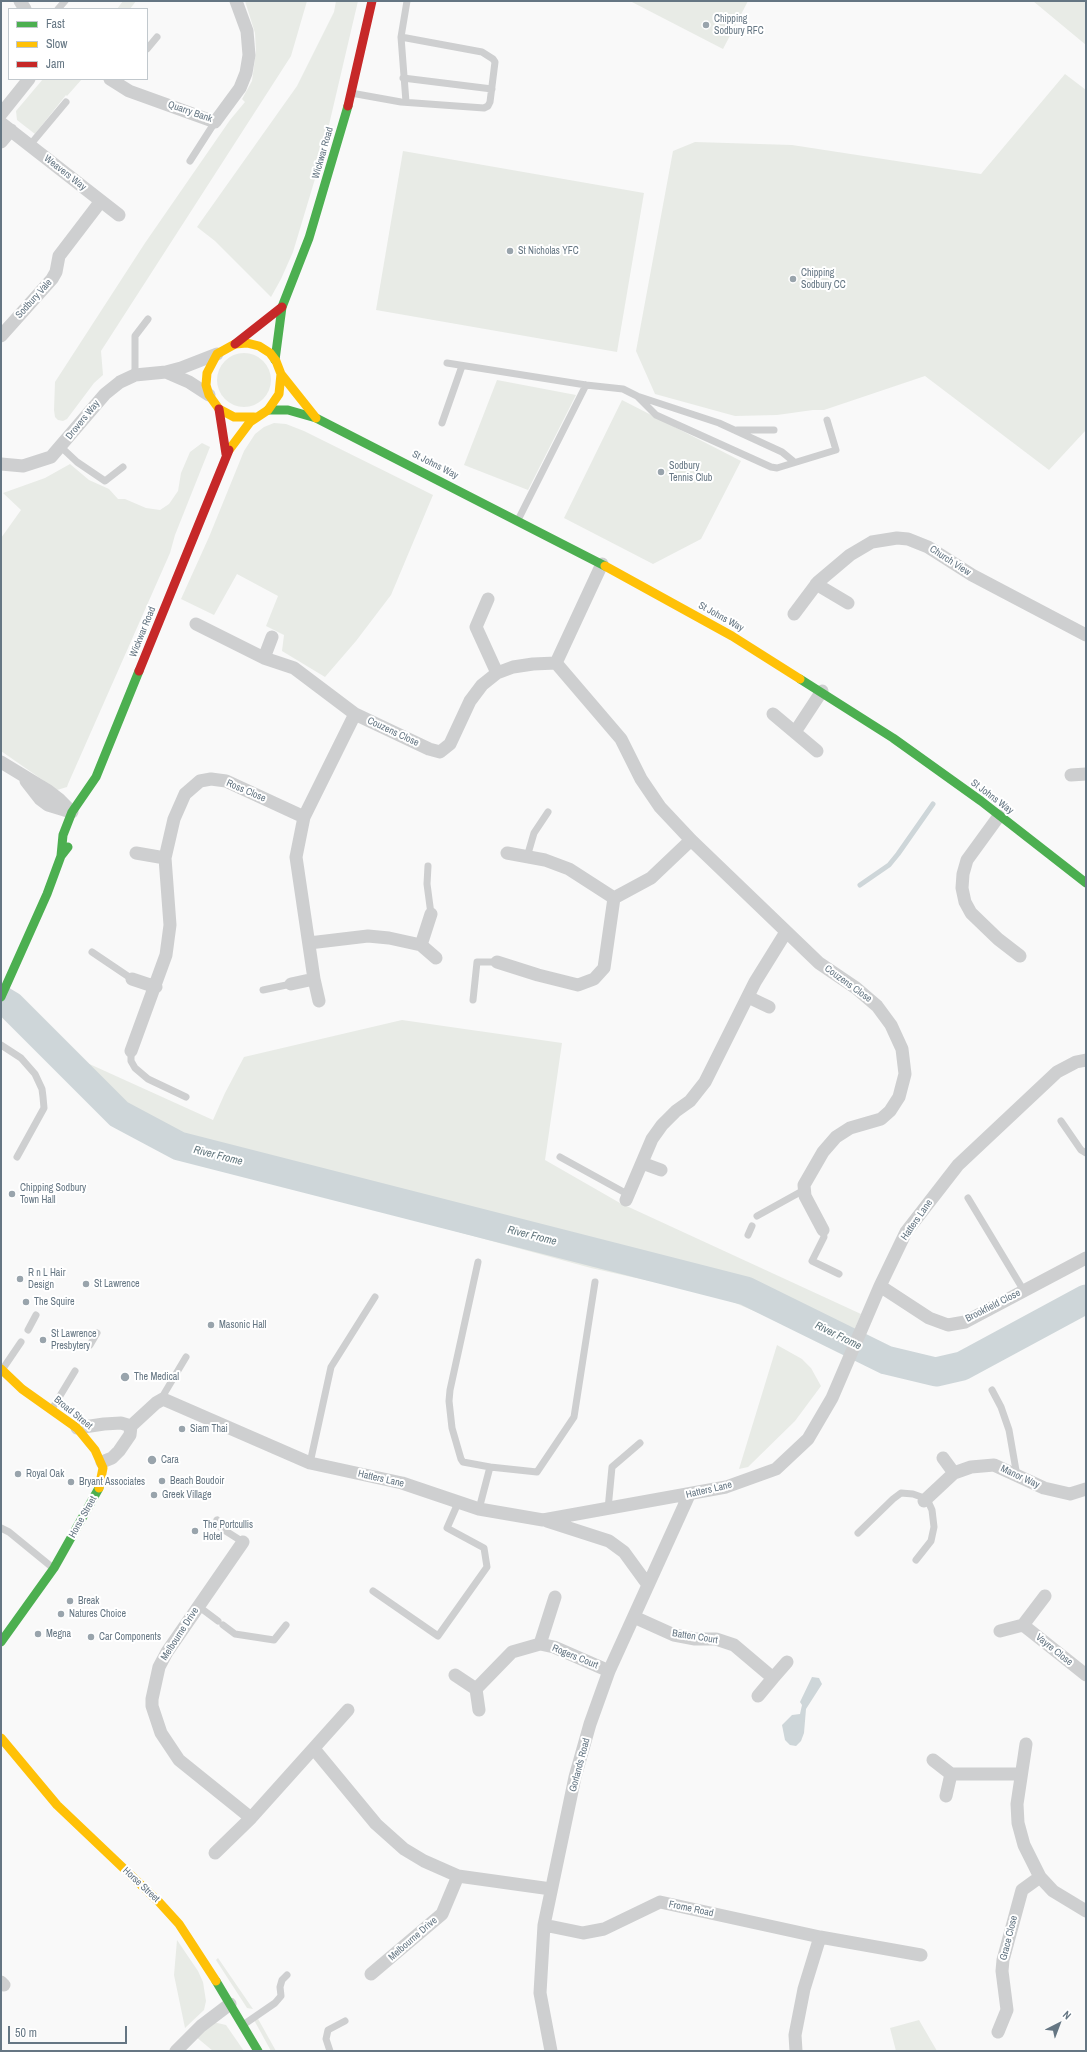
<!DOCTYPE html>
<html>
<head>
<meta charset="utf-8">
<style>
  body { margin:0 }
  #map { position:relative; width:1087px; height:2052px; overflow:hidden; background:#f9f9f9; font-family:"Archivo Narrow",sans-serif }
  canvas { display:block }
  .frame { position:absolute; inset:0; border:2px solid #657683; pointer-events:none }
  .legend { position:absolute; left:8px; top:8px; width:140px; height:72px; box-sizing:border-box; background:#fff; border:1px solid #c1c8cd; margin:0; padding:5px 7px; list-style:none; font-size:12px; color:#657683 }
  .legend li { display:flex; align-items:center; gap:8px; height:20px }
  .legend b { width:20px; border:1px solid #c1c8cd }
  .north { position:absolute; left:1039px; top:2004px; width:40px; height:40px; -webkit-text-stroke:3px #fff; paint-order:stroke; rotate:42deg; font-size:11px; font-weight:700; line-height:16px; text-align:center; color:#657683 }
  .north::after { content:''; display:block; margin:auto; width:14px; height:18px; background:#657683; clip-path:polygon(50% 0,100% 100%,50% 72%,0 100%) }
  .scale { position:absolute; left:8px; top:2026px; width:119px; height:18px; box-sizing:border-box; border:2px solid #657683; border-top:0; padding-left:5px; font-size:12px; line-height:14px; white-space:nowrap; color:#657683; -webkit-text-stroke:3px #fff; paint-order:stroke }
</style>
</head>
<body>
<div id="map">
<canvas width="1087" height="2052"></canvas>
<div class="frame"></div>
<ul class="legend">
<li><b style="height:5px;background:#4caf50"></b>Fast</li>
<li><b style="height:5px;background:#ffc107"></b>Slow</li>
<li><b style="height:5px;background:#c62828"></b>Jam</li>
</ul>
<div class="north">N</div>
<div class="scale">50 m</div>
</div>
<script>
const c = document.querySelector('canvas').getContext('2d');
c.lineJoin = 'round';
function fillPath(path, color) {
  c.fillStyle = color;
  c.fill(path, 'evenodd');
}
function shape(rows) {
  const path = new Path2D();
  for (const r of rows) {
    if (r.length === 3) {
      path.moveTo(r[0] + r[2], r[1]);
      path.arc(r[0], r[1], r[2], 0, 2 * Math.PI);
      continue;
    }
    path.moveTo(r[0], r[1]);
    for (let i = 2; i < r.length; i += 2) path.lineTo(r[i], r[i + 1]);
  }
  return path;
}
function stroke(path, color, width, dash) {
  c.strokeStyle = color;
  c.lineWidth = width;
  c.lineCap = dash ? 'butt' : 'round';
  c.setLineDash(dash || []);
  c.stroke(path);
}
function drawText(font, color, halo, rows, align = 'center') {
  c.font = font + ' "Archivo Narrow",sans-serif';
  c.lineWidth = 4;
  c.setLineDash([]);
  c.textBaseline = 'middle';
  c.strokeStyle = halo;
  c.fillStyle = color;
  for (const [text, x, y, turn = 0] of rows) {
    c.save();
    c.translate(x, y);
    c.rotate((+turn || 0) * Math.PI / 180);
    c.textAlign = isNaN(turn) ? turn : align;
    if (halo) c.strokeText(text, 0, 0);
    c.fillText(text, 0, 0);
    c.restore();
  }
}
const green = shape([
  [123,1,136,1,130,9,117,9],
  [245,1,307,1,291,56,101,351,103,375,94,383,67,419,63,421,58,420,55,417,54,410,55,382,145,243,230,120,245,102,242,99,252,81,256,51,255,33],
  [336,1,358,1,321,159,293,252,281,279,271,297,215,241,197,227,297,86,334,12],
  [630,1,748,1,723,49],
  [1033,1,1086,1,1086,45],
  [1065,74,1086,90,1086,430,1049,470,925,376,824,410,813,410,777,415,735,416,655,394,636,351,673,151,695,142,792,145,981,174],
  [43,79,82,79,67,96,66,95,35,134,17,120,16,111],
  [403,151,644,193,617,352,376,310],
  [244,380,27],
  [497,380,576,395,528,490,464,465],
  [622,400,741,461,701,539,653,564,564,518],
  [274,423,286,424,304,431,433,495,391,595,356,641,325,677,282,651,284,635,266,626,278,596,237,574,214,615,181,599,209,537,244,451,255,434,264,427],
  [202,443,210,447,175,535,170,553,68,784,67,787,57,790,1,751,1,538,21,510,3,493,45,478,70,464,89,480,109,489,118,499,125,499,146,508,160,510,169,504,178,491,181,473,190,452],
  [402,1020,562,1043,545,1160,620,1203,861,1314,846,1350,721,1297,591,1268,178,1156,114,1120,72,1078,85,1062,213,1120,225,1093,244,1057],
  [777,1345,802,1359,811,1368,821,1386,795,1421,748,1467,739,1469],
  [177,1940,198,1971,203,1982,206,2001,204,2010,185,2028,174,1975],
  [218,1958,253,2009,247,2008,216,1960],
  [257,2017,276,2051,271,2051,254,2020],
  [919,2020,937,2051,896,2051,890,2028],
  [213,2022,226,2025,244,2051,213,2051,195,2036]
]);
const water = shape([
  [812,1677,819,1678,822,1684,806,1709,804,1733,801,1741,796,1746,790,1745,785,1740,782,1725,792,1715,800,1714,802,1705,800,1702]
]);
const stream = shape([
  [860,885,889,865,898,854,933,804]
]);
const river = shape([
  [1,1000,11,1006,119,1114,179,1146,746,1291,886,1360,936,1372,962,1366,1086,1299]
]);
const lane = shape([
  [58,9,65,1],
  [401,37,407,1],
  [147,49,157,37],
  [403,78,492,89],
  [351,93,401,102,484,108,488,106,490,102,495,62,493,59,482,52,401,37,406,102],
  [30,145,66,102],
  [190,161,215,122],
  [447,363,586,385,623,389,637,396],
  [135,375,135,336,148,319],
  [442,423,462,366],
  [737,430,774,430],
  [61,447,77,462,105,481,123,467],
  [793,461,782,452,719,423,637,396,656,415,771,467,777,468,836,450,827,420],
  [518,520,586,385],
  [527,857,534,833,548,812],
  [428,866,427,884,431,914],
  [92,952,132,979],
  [263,990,291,984],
  [473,1000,477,962,497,962],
  [1,1045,21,1058,35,1074,42,1089,43,1097,44,1108,17,1157],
  [131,1051,131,1061,135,1068,148,1079,186,1097],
  [1061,1121,1081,1150,1086,1153],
  [560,1157,629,1195],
  [968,1198,1024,1291],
  [757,1216,804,1190],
  [823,1230,824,1237,812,1261,839,1274],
  [748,1235,752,1226],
  [478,1262,450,1390,449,1401,452,1428,461,1459,463,1462,490,1467,537,1472,574,1417,595,1282],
  [28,1330,36,1315],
  [90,1345,97,1333],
  [2,1370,21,1342],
  [992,1390,1001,1407,1009,1430,1017,1476],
  [161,1399,186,1357],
  [52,1409,75,1371],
  [310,1463,331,1367,375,1297],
  [479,1509,490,1467],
  [608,1509,612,1467,640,1443],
  [217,1520,221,1528,243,1542],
  [1,1528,9,1532,53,1568],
  [858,1533,893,1499,901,1493,913,1494,927,1499,932,1510,934,1527,931,1541,916,1560],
  [373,1591,438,1636,487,1567,484,1548,447,1528,458,1503],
  [198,1606,218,1621],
  [223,1625,235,1634,274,1640,286,1625],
  [243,2025,275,2003,281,1996,280,1987,282,1980,287,1975],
  [330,2051,326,2039,328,2030,345,2021]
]);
const street = shape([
  [20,1,25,9],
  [110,79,129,91,215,122,240,88,246,73,249,55,247,31,236,1],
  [1,114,29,79],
  [1,123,119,215],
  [1,142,11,130],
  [1,336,52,279,56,272,59,256,101,201],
  [166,372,189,382,209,395],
  [1,464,23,466,51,457,105,394,120,382,135,375,166,372,181,368,217,354],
  [816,584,848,603],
  [488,599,476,627,497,673],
  [794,614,818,582,850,555,872,542,897,538,908,539,928,547,972,575,1086,635],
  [196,624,264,658,294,668,355,714,429,749,440,752,450,744,470,701,482,685,497,673,513,667,533,664,556,663,621,739,641,779,660,807,691,840,819,963,856,988,877,1006,891,1025,902,1049,905,1074,899,1097,890,1111,881,1119,850,1128,836,1137,823,1152,804,1185,805,1196,823,1230],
  [264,658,272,637],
  [556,663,602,564],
  [773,714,817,751],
  [795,732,822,691],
  [1,762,47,790,60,800,72,812],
  [1071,775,1086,774],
  [26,781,40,799,48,805,71,812],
  [999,816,967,860,963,874,962,888,965,902,971,913,998,939,1020,956],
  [136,853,165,858],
  [507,853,545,860,569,869,614,898],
  [309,943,368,936,389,938,421,945,436,958],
  [421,945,431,914],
  [497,962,538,975,578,985,594,979,604,968,614,898,651,878,691,840],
  [132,979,156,987],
  [291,984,314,979],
  [748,997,769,1007],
  [319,1001,314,979,296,857,304,817,355,714],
  [131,1051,166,955,170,925,165,858,174,819,185,794,200,781,211,779,226,781,304,817],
  [642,1163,661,1170],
  [626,1200,652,1139,662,1125,676,1111,690,1101,705,1082,755,982,786,932],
  [880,1286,929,1318,948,1325,965,1322,1086,1258],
  [77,1428,104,1424,121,1423,131,1426],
  [943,1458,954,1473],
  [102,1462,112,1458,119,1451,130,1435,131,1426,156,1403,163,1399,310,1463,402,1483,479,1509,543,1520,726,1487,776,1469,808,1439,832,1398,880,1286,906,1232,958,1165,1057,1072,1076,1062,1086,1060],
  [924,1501,954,1473,971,1467,994,1465,1044,1488,1070,1494,1086,1489],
  [547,1521,609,1541,624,1552,648,1585],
  [243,1542,167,1652,159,1667,152,1699,152,1706,161,1733,179,1760,251,1818],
  [634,1617,674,1635,695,1639,716,1639,734,1645,773,1678,787,1662],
  [1023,1625,1086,1675],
  [1000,1631,1023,1625,1045,1596],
  [540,1644,555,1597],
  [455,1675,476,1689],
  [758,1696,773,1678],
  [479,1710,476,1689,512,1652,540,1644,554,1647,609,1671],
  [1026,1744,1017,1804,1018,1823,1024,1845,1040,1877,1053,1891,1086,1911],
  [314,1749,376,1824,404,1849,424,1861,458,1876,551,1889],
  [933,1760,951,1774,946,1796],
  [951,1774,1020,1774],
  [215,1853,251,1818,348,1710],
  [544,1925,583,1933,604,1929,660,1902,820,1937,921,1955],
  [371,1974,442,1914,458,1876],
  [1,1982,4,1985],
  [998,2032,1007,2010,1002,1971,1003,1960,1022,1890,1040,1877],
  [176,2051,201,2026,230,2004],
  [551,2051,540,1993,544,1925,575,1777,590,1724,609,1671,689,1495],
  [796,2051,795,2035,804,1989,820,1937]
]);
const fast = shape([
  [275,360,282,307,309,238,348,106],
  [268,410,288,410,316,418,605,566],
  [800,679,893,738,981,801,1086,883],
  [61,856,63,835,72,812,96,777,139,671],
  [1,997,47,894,61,856,68,847],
  [1,1642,54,1568,99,1488],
  [216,1981,258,2051]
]);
const slow = shape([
  [281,374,316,418],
  [229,450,250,422,268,410,279,394,281,374,276,361,270,353,259,346,247,343,235,344,217,354,207,373,206,385,209,395,219,409,234,417,254,417],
  [605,566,732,636,800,679],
  [1,1369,22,1389,77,1428,95,1450,103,1468,99,1488],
  [1,1738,57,1805,159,1902,179,1924,216,1981]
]);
const jam = shape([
  [348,106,372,1],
  [235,344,282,307],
  [219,409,226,454],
  [139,671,229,450]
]);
const markers = [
  [706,25,4,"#99a4ac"],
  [510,251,4,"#99a4ac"],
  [793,279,4,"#99a4ac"],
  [661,472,4,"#99a4ac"],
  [12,1194,4,"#99a4ac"],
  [20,1279,4,"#99a4ac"],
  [86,1284,4,"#99a4ac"],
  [26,1302,4,"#99a4ac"],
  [211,1325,4,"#99a4ac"],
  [43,1340,4,"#99a4ac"],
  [125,1377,5,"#99a4ac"],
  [182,1429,4,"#99a4ac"],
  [152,1460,5,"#99a4ac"],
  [18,1474,4,"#99a4ac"],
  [162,1481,4,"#99a4ac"],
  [71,1482,4,"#99a4ac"],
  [154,1495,4,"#99a4ac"],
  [195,1531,4,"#99a4ac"],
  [70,1601,4,"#99a4ac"],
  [61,1614,4,"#99a4ac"],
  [38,1634,4,"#99a4ac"],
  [91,1637,4,"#99a4ac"]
];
const poiNames = [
  ["Chipping",714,19],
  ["Sodbury RFC",714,31],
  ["St Nicholas YFC",518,251],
  ["Chipping",801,273],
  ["Sodbury CC",801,285],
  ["Sodbury",669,466],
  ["Tennis Club",669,478],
  ["Chipping Sodbury",20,1188],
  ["Town Hall",20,1200],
  ["R n L Hair",28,1273],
  ["Design",28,1285],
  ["St Lawrence",94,1284],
  ["The Squire",34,1302],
  ["Masonic Hall",219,1325],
  ["St Lawrence",51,1334],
  ["Presbytery",51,1346],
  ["The Medical",134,1377],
  ["Siam Thai",190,1429],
  ["Cara",161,1460],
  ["Royal Oak",26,1474],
  ["Beach Boudoir",170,1481],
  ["Bryant Associates",79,1482],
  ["Greek Village",162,1495],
  ["The Portcullis",203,1525],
  ["Hotel",203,1537],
  ["Break",78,1601],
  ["Natures Choice",69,1614],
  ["Megna",46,1634],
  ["Car Components",99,1637]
];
const streetNames = [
  ["Quarry Bank",190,112,19],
  ["Wickwar Road",323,153,-74],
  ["Weavers Way",65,173,38],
  ["Sodbury Vale",34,299,-48],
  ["Drovers Way",83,420,-51],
  ["St Johns Way",435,465,27],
  ["Church View",950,561,33],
  ["St Johns Way",721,617,29],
  ["Wickwar Road",143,632,-68],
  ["Couzens Close",393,732,25],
  ["Ross Close",246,791,23],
  ["St Johns Way",992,797,37],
  ["Couzens Close",848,984,36],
  ["Hatters Lane",917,1220,-55],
  ["Brookfield Close",993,1306,-27],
  ["Broad Street",73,1413,39],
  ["Manor Way",1020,1477,25],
  ["Hatters Lane",381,1479,13],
  ["Hatters Lane",709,1490,-13],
  ["Horse Street",83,1517,-61],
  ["Melbourne Drive",180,1634,-57],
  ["Batten Court",695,1637,9],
  ["Vayre Close",1054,1650,39],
  ["Rogers Court",575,1657,22],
  ["Gorlands Road",580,1765,-75],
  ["Horse Street",141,1885,43],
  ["Frome Road",691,1909,12],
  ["Grace Close",1009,1938,-76],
  ["Melbourne Drive",413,1939,-41]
];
const waterNames = [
  ["River Frome",218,1156,14],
  ["River Frome",532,1236,14],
  ["River Frome",838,1336,26]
];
fillPath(green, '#e8ebe6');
fillPath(water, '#ced6d9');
stroke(stream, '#ced6d9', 5);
stroke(river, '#ced6d9', 29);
stroke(lane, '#cecfd0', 7);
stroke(street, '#cecfd0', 13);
stroke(fast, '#4caf50', 9);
stroke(slow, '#ffc107', 9);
stroke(jam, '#c62828', 9);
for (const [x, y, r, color] of markers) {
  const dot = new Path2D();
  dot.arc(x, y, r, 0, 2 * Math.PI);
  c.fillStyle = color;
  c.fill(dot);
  stroke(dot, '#fff', 1.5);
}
drawText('10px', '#657683', '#fff', poiNames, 'left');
drawText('10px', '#657683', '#fff', streetNames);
drawText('italic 11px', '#60757c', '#fff', waterNames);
</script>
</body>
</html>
